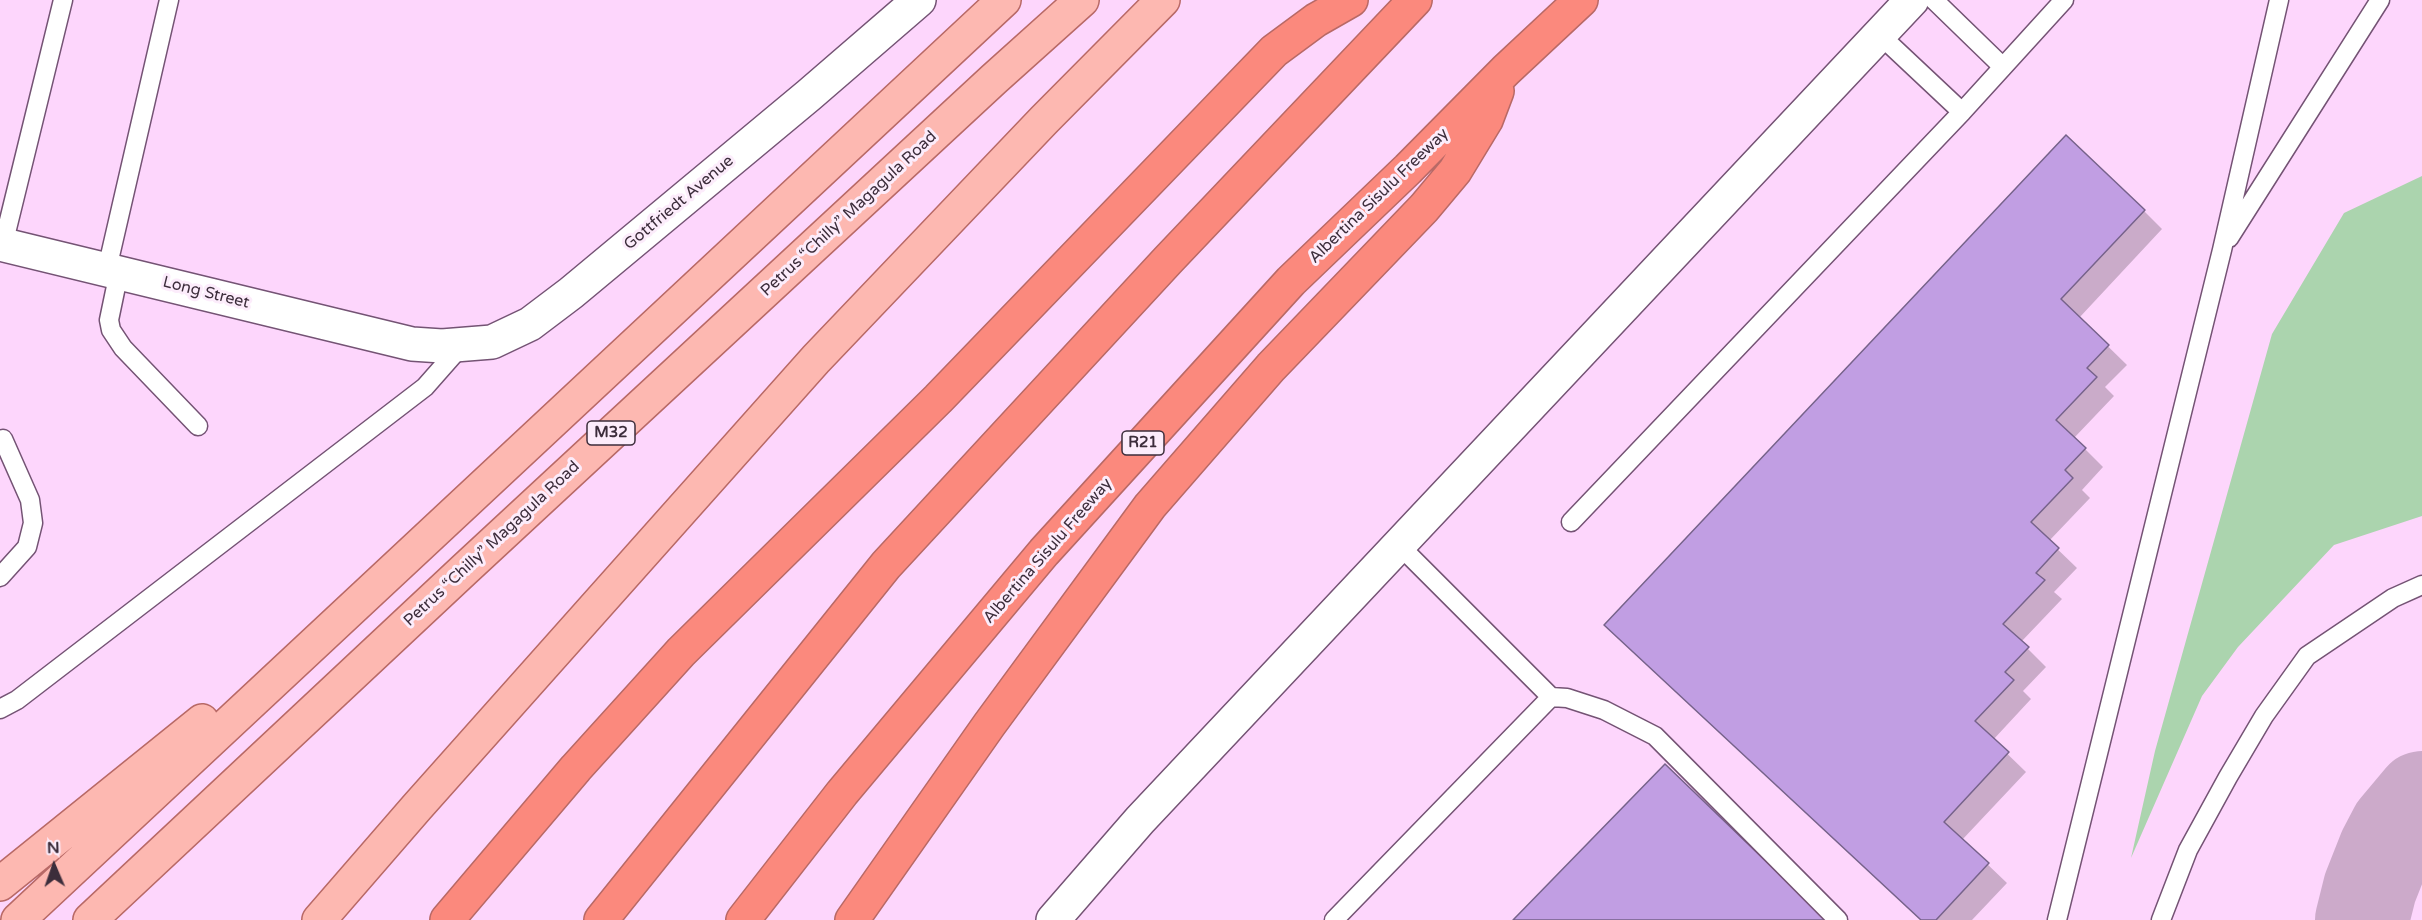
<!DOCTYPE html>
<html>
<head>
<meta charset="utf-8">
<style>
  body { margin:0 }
  #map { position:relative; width:2422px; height:920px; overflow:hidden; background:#fdd6fc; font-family:"Varela Round",sans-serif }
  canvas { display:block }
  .north { position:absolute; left:24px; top:836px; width:60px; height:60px; -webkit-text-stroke:4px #fcecfb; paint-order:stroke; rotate:358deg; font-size:16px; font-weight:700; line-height:24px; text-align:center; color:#3c2d3b }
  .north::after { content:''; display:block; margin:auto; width:21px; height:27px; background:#3c2d3b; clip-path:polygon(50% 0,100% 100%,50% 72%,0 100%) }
</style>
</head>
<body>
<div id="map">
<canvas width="2422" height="920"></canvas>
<div class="north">N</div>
</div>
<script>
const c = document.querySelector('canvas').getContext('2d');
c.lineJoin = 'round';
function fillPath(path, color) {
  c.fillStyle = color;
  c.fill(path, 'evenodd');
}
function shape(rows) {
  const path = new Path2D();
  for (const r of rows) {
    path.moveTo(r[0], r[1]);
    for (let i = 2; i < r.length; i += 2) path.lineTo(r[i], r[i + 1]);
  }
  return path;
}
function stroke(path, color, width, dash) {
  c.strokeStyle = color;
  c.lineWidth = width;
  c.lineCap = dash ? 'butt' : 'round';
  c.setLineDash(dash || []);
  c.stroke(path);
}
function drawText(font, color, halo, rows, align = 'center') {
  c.font = font + ' "Varela Round",sans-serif';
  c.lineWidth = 6;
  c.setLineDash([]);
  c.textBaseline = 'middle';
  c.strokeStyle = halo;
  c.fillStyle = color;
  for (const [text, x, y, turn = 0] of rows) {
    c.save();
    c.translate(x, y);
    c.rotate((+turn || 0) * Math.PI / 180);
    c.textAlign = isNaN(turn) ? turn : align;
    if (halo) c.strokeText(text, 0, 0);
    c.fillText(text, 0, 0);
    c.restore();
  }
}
const green = shape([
  [2422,176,2422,516,2334,545,2238,647,2202,696,2131,858,2155,751,2272,334,2344,213]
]);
const shadow = shape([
  [2144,211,2162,229,2079,318,2127,365,2105,387,2114,396,2074,438,2103,467,2082,490,2090,498,2049,541,2077,568,2054,592,2062,599,2021,642,2046,667,2023,691,2031,699,1993,740,2026,772,1962,840,2007,883,1972,920,1921,920,1624,643]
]);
const taxiway = shape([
  [2362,920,2370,888,2385,850,2396,829,2422,798]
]);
const building = shape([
  [2066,135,2145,210,2061,299,2109,345,2087,368,2097,377,2056,420,2086,448,2065,470,2073,478,2031,522,2059,548,2036,573,2045,580,2003,624,2029,647,2005,672,2014,680,1975,721,2009,752,1944,822,1989,863,1936,920,1921,920,1604,625,2066,135],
  [1665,764,1827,920,1513,920,1665,764]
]);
const lane = shape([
  [1934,0,2003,67],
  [1880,35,1962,112],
  [2229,238,2380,0],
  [3,245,63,0],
  [107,269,169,0],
  [119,272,109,320,111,330,123,348,198,426],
  [1571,522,1962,112,2064,0],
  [1400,546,1551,697,1567,698,1604,710,1655,736,1838,920],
  [0,577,27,547,33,523,30,500,3,439],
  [0,709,17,700,425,387,462,345],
  [1334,920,1551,697],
  [2057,920,2222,250,2279,0],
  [2161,920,2188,850,2228,777,2264,716,2307,656,2393,598,2422,585]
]);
const street = shape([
  [0,244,412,344,442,346,492,342,530,324,571,293,809,95,919,0],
  [1053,920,1140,820,1912,0]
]);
const primary = shape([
  [0,884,202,721],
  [18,920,1004,0],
  [90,920,465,569,994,79,1082,0],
  [319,920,417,807,816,359,1044,120,1163,0]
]);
const highway = shape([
  [447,920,576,768,681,652,938,399,1274,51,1316,20,1351,0],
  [601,920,886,565,1168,260,1415,0],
  [743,920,842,793,1044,552,1291,281,1408,169,1506,70,1581,0],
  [852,920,989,725,1150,506,1271,367,1424,208,1455,171,1486,120,1497,91]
]);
const shields = [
  [611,433,48],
  [1143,443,42]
];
const shieldNames = [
  ["M32",611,433],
  ["R21",1143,443]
];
const streetNames = [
  ["Albertina Sisulu Freeway",1379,196,-44],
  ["Gottfriedt Avenue",679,203,-40],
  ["Petrus “Chilly” Magagula Road",849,214,-43],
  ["Long Street",206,293,14],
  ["Petrus “Chilly” Magagula Road",492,544,-43],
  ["Albertina Sisulu Freeway",1048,551,-49]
];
fillPath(green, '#abd4ae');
fillPath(shadow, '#0003');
stroke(taxiway, '#ccaaca', 94);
fillPath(building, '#c19ee3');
stroke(building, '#76628a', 1.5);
stroke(lane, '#745374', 21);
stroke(street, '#745374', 36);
stroke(primary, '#b86966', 36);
stroke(highway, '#b86966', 36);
stroke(lane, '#fff', 18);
stroke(street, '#fff', 33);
stroke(primary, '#fdb8b1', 33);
stroke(highway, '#fb897d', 33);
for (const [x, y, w] of shields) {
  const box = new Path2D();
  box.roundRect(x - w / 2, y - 12, w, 24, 4.5);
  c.fillStyle = '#fcecfb';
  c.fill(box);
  stroke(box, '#3c2d3b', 1.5);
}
drawText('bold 15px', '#3c2d3b', null, shieldNames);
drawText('16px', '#3c2d3b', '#fcecfb', streetNames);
</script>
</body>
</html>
